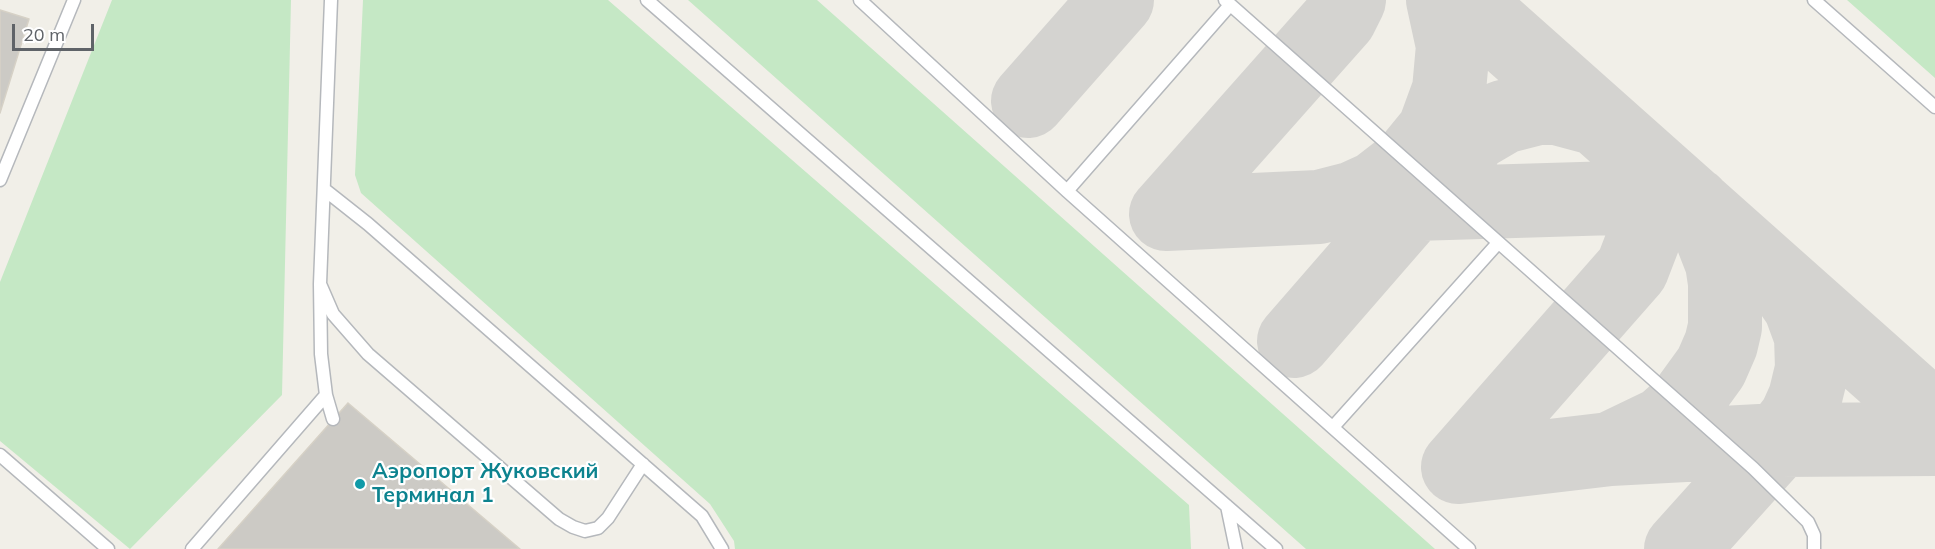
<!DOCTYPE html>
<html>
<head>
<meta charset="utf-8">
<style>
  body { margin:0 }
  #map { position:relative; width:1935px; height:549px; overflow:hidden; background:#f1efe8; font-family:Mulish,sans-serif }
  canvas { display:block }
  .scale { position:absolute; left:12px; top:24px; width:82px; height:27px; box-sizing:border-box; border:3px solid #5f6368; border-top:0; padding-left:8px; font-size:18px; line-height:21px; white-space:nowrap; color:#5f6368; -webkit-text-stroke:4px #fff; paint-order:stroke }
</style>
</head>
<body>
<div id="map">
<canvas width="1935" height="549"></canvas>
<div class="scale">20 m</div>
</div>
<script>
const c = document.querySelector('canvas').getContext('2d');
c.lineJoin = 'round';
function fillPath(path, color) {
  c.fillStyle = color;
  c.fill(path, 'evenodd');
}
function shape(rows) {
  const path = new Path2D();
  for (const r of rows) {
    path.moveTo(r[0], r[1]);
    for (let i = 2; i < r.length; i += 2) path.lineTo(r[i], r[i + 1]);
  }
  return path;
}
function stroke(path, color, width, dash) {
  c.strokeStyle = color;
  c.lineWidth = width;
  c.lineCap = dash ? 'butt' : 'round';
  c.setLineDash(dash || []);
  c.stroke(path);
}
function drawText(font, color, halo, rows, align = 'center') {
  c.font = font + ' Mulish,sans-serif';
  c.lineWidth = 4.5;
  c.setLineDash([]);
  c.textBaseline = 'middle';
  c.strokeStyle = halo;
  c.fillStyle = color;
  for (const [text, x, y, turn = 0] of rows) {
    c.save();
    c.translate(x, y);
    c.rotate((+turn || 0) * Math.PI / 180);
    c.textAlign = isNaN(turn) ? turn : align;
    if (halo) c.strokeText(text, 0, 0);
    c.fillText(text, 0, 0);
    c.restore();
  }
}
const green = shape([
  [112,0,291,0,282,395,130,549,0,441,0,282],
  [363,0,608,0,1189,505,1191,549,735,549,734,541,710,504,361,193,355,175],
  [688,0,817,0,1435,549,1306,549],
  [1847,0,1935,0,1935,78]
]);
const taxiway = shape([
  [1464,0,1935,419],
  [1028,101,1117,0],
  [1381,205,1648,197,1675,199,1694,204],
  [1166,214,1319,207,1354,198,1376,188,1407,164,1434,131,1449,90,1453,46,1443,0],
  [1166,214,1340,18,1349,0],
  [1294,341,1474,134,1503,117,1538,108,1557,108,1598,119],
  [1612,448,1664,423,1682,407,1711,367,1721,344,1725,327,1725,283,1722,263,1708,227,1696,209],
  [1458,467,1610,449,1779,440,1935,439],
  [1458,467,1632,269,1647,230,1648,197,1640,170,1626,145],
  [1681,549,1779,440,1796,418,1805,398,1812,369,1811,336,1800,306,1789,290]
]);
const building = shape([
  [0,10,29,19,0,113,0,10],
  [348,403,520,549,218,549,348,403]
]);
const service = shape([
  [331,0,320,284,321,354,326,395,333,419],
  [647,0,1276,549],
  [860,0,1067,191,1469,549],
  [1225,0,1753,468,1808,522,1814,535,1814,549],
  [1814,0,1935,107],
  [0,180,74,0],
  [325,190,368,224,702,516,722,549],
  [1067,191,1230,5],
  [320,284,333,314,368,354,559,519,573,527,585,531,598,528,608,518,643,464],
  [1333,427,1498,243],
  [0,455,108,549],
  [1227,506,1236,549],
  [192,549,326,395]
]);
const markers = [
  [360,484,6,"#0f9aa8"]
];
const cultureNames = [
  ["Аэропорт Жуковский",372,472],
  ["Терминал 1",372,496]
];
fillPath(green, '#c5e8c5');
stroke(taxiway, '#d4d3d0', 74);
fillPath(building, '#cccac5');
stroke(building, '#d6d1c6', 1.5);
stroke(service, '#b5b8bc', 15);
stroke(service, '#fff', 12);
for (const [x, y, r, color] of markers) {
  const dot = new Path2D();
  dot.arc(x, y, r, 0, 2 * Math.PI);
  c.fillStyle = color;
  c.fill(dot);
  stroke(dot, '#fff', 2);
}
drawText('bold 21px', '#0d838f', '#fff', cultureNames, 'left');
</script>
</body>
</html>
